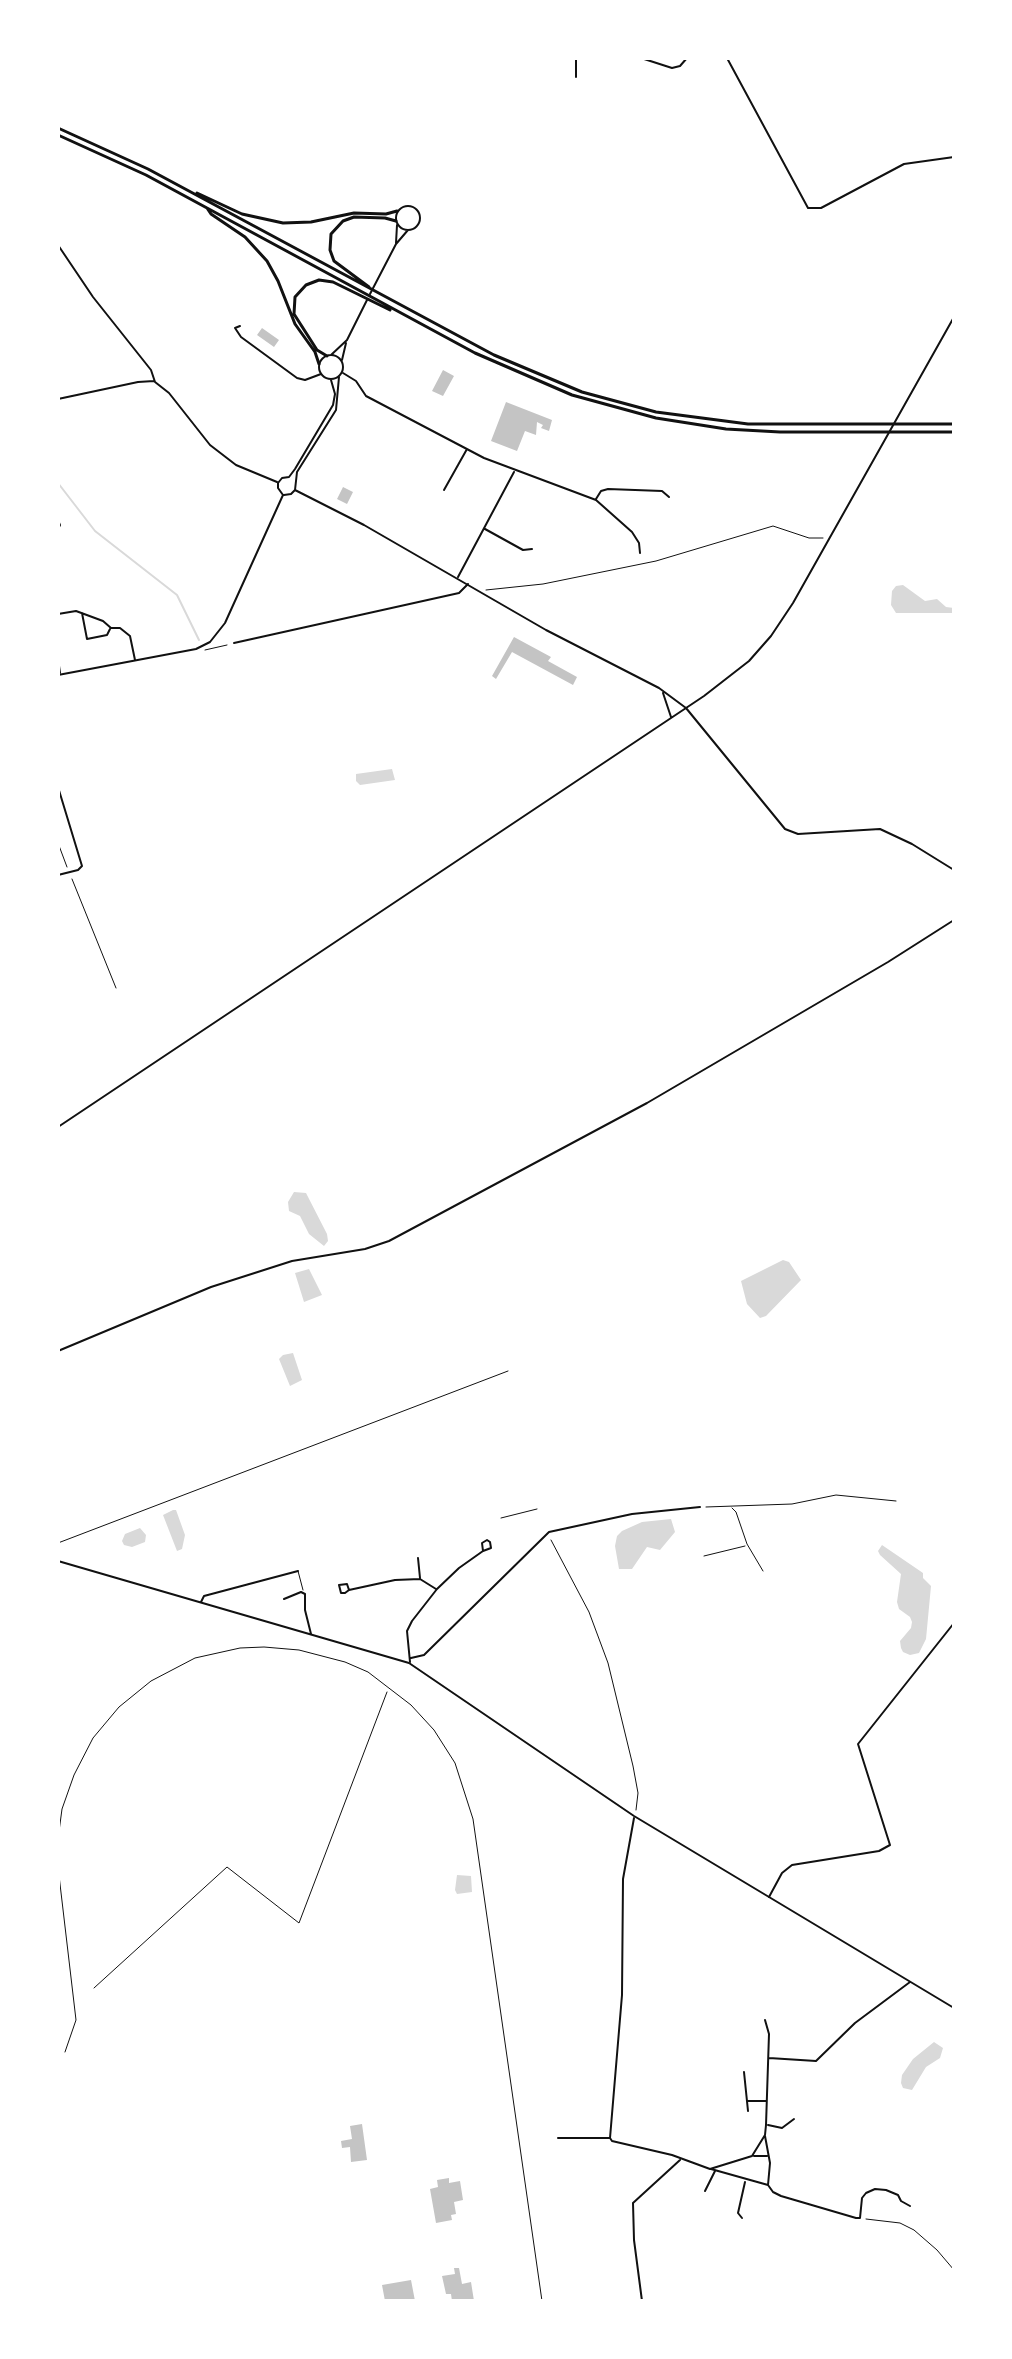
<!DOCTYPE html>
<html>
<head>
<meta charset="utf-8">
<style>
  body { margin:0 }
  #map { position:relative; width:1012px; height:2359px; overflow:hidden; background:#fff; font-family:"Crimson Pro",serif }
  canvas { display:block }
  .frame { position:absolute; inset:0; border:60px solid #fff; pointer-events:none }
</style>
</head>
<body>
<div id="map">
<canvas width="1012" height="2359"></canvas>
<div class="frame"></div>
</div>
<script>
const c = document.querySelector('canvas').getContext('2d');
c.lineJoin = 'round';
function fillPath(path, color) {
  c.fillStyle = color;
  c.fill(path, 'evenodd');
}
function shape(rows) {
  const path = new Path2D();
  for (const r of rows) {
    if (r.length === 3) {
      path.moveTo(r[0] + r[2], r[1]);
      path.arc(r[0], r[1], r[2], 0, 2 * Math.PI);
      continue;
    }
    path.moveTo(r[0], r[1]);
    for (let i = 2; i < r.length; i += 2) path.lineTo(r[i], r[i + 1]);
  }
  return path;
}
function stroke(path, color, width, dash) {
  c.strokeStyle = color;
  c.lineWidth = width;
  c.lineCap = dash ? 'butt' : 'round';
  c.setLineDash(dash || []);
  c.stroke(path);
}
const water = shape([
  [903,585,925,601,937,599,946,607,954,608,954,613,896,613,891,605,892,591,896,586],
  [392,769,395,780,360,785,356,781,356,774],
  [294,1192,306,1193,327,1234,328,1241,324,1246,309,1234,300,1216,289,1211,288,1202],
  [783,1260,789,1262,801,1280,766,1316,760,1318,747,1304,741,1281],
  [309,1269,322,1295,304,1302,295,1273],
  [293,1353,302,1380,290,1386,279,1359,283,1355],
  [173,1510,176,1510,185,1535,182,1549,177,1551,163,1515],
  [671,1519,675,1532,660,1550,647,1547,632,1569,619,1569,615,1546,617,1536,622,1531,642,1522],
  [140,1528,146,1535,145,1542,132,1547,124,1545,122,1541,125,1534],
  [882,1545,923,1573,923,1578,931,1586,926,1639,919,1653,910,1655,903,1652,901,1648,900,1641,911,1628,912,1622,910,1617,899,1609,897,1602,901,1574,880,1555,878,1551],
  [457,1875,471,1876,472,1892,457,1894,455,1890],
  [934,2042,943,2048,940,2058,926,2067,912,2090,903,2088,901,2083,902,2075,913,2059]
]);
const stream = shape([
  [58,483,95,531,177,595,199,640]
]);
const building = shape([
  [262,328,279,340,274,347,257,335],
  [443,370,454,376,443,396,432,391],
  [506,402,552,420,549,431,541,428,543,425,537,422,536,435,525,431,517,451,491,441],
  [343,487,353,492,347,504,337,499],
  [514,637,551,657,548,661,577,677,573,685,512,652,496,679,492,676],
  [362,2124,367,2160,351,2162,350,2147,342,2148,341,2141,352,2139,350,2126],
  [449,2178,449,2183,460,2181,463,2200,454,2202,456,2214,451,2215,452,2220,436,2223,430,2189,438,2187,437,2180],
  [454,2268,459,2268,462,2284,471,2282,474,2301,452,2301,451,2294,446,2294,442,2276,455,2274],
  [411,2280,415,2301,385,2301,382,2285]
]);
const path = shape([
  [486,590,543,584,656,561,773,526,809,538,823,538],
  [205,650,227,645],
  [58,843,67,867],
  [72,879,116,988],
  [706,1507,792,1504,836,1495,896,1501],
  [732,1508,736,1512,747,1544,763,1571],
  [501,1518,537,1509],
  [551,1540,589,1612,608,1663,633,1766,638,1793,636,1810],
  [58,1543,508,1371],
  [704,1556,745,1546],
  [94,1988,227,1867,299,1923,387,1692],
  [866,2219,900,2223,914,2230,937,2250,954,2270]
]);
const service = shape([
  [298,1571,303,1590],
  [58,1839,62,1809,74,1775,93,1738,119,1707,151,1681,195,1658,240,1648,264,1647,299,1650,345,1662,368,1672,411,1705,434,1730,455,1763,473,1819,542,2301],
  [58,1867,76,2020,65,2052]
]);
const minor = shape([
  [641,58,672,68,680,66,687,58],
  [727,58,808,208,821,208,904,164,954,157],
  [576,77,576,58],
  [58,245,93,297,151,370,155,382,169,393,210,445,236,465,277,482],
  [240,326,235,328,241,337,297,378,305,380,321,374],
  [343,373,356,381,366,396,484,458,596,500,632,532,639,543,640,553],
  [58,399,138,382,154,381],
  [444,490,467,449],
  [596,499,601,491,608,489,662,491,669,497],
  [58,520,60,525,58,529],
  [485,529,523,550,532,549],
  [458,577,514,472],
  [82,613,87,639,107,635,110,629],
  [58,614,76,611,103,621,111,628,120,628,130,636,135,660],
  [234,643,459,593,468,584],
  [58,659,60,673],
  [58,787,82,866,78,870,58,875],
  [58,1351,211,1287,292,1261,365,1249,389,1241,647,1103,888,962,954,920],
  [418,1558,420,1578],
  [349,1590,347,1584,339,1585,341,1593,345,1593,349,1590,395,1580,420,1579,436,1589],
  [284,1599,301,1592,305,1594,305,1610,311,1634],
  [201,1602,204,1596,298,1571],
  [411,1658,424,1655,549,1532,632,1514,700,1507],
  [410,1662,407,1631,412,1621,437,1589,459,1568,483,1551,491,1548,490,1542,487,1540,482,1543,483,1551],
  [634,1818,623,1879,622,1995,610,2138,612,2141,672,2155,710,2169,752,2156,765,2135,766,2125,769,2034,765,2020],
  [769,1897,782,1873,792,1865,879,1851,890,1845,858,1744,954,1623],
  [769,2058,816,2061,855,2023,910,1982],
  [744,2072,748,2111],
  [748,2101,766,2101],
  [768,2125,782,2128,794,2119],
  [765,2136,770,2163,768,2185],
  [558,2138,609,2138],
  [754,2156,767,2156],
  [711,2169,768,2185,773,2192,781,2196,856,2218,860,2218,862,2198,866,2193,875,2189,886,2190,898,2195,901,2201,910,2206],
  [705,2191,715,2171],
  [742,2218,738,2213,745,2182],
  [642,2301,634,2240,633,2203,680,2160]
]);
const tertiary = shape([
  [408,218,12],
  [396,243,397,225],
  [370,294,396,244,408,230],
  [331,367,12],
  [331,355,347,340,367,300],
  [342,360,346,343],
  [295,490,364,525,546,630,659,688,686,708,785,829,798,834,880,829,912,844,954,870],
  [283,495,278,488,278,483,282,478,289,477,295,469,333,405,335,394,331,380],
  [284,495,291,494,295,490,297,472,336,410,339,377],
  [58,675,196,649,210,642,225,623,283,495],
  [663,693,671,717],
  [58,1127,704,696,749,661,771,636,793,603,954,317],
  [58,1561,409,1663,634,1816,954,2008]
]);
const trunk = shape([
  [58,128,148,169,494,355,582,392,656,412,748,424,954,424],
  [58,135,146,175,475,353,572,395,656,418,726,429,780,432,954,432],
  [197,193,242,214,283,223,311,222,354,213,386,214,397,211],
  [207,208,211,214,245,237,267,261,278,281,295,324,315,352,319,364],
  [369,287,334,261,330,250,331,234,343,221,354,217,385,218,396,221],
  [327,356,317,350,294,314,295,297,306,285,319,280,333,282,390,310]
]);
fillPath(water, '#d9d9d9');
stroke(stream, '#d9d9d9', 2);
fillPath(building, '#c4c4c4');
stroke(path, '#111', 1);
stroke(service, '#111', 1);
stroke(minor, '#111', 2);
stroke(tertiary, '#111', 2);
stroke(trunk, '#111', 3);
</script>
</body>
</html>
